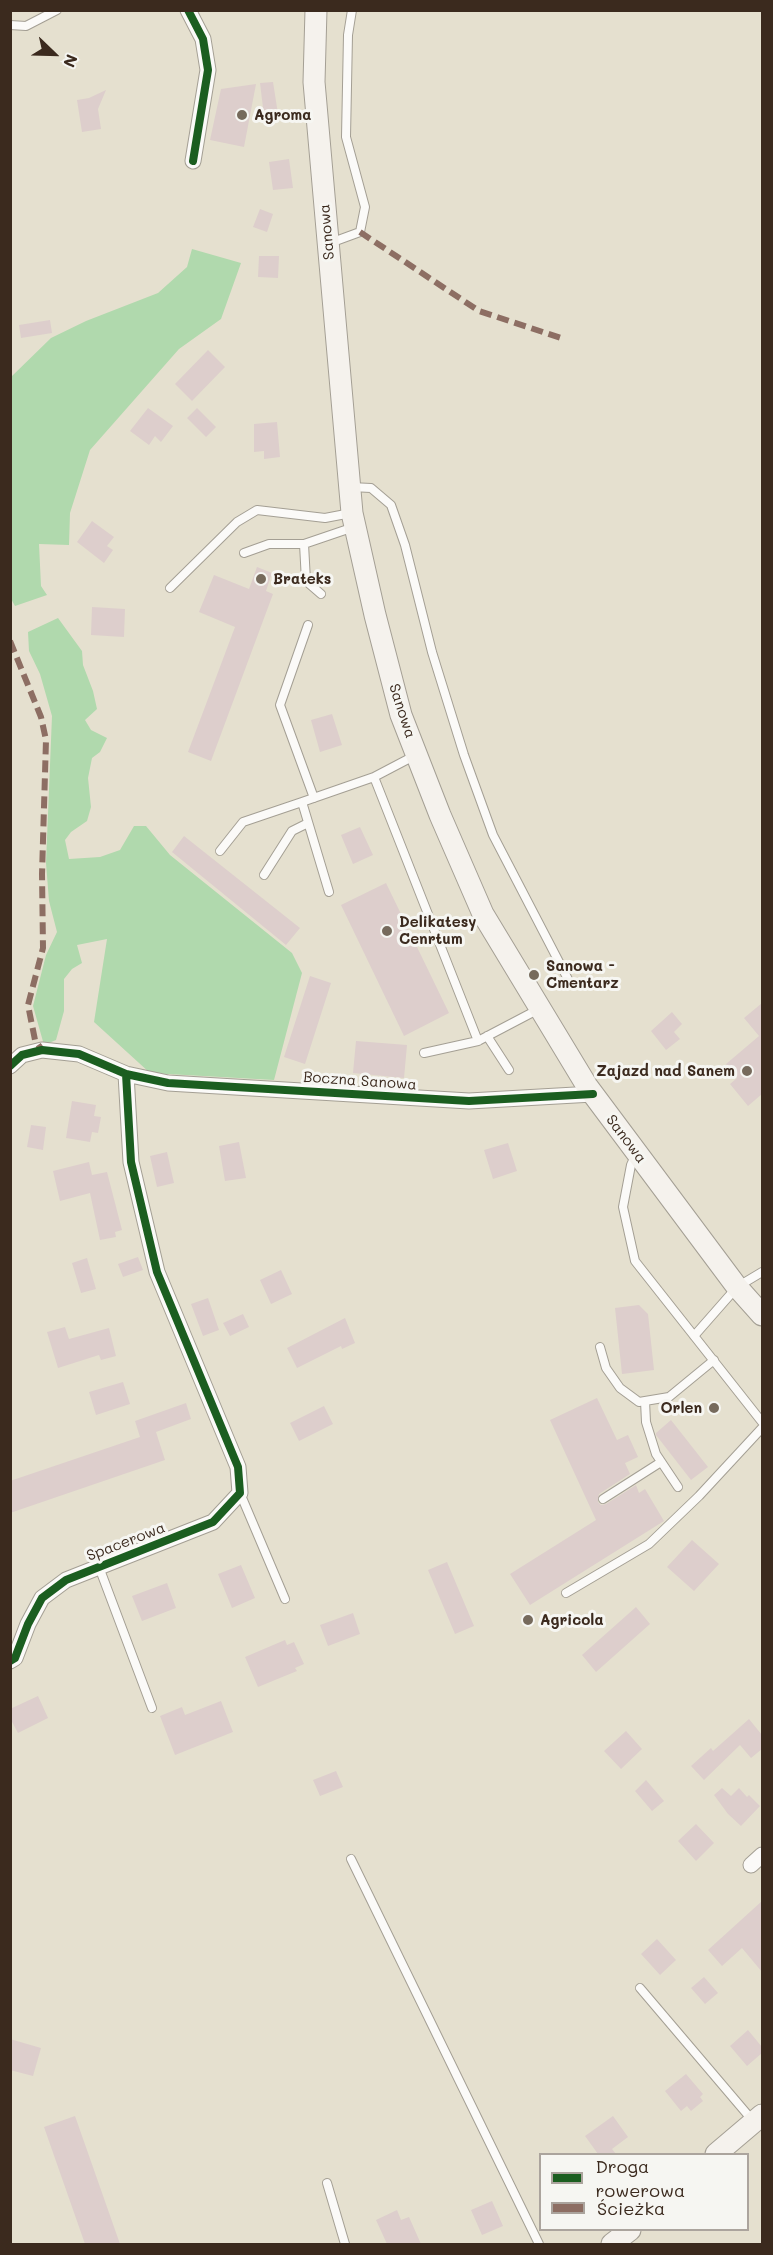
<!DOCTYPE html>
<html>
<head>
<meta charset="utf-8">
<style>
  body { margin:0 }
  #map { position:relative; width:773px; height:2255px; overflow:hidden; background:#e5e0cf; font-family:Mali,sans-serif }
  canvas { display:block }
  .frame { position:absolute; inset:0; border:12px solid #3b2a1e; pointer-events:none }
  .legend { position:absolute; left:539px; top:2153px; width:210px; height:78px; box-sizing:border-box; background:#f6f6f2; border:2px solid #aba49d; margin:0; padding:8px 10px; list-style:none; font-size:18px; color:#3b2a1e }
  .legend li { display:flex; align-items:center; gap:12px; height:30px }
  .legend b { width:30px; border:2px solid #aba49d }
  .north { position:absolute; left:24px; top:24px; width:60px; height:60px; -webkit-text-stroke:4px #f6f6f2; paint-order:stroke; rotate:113deg; font-size:16px; font-weight:700; line-height:24px; text-align:center; color:#3b2a1e }
  .north::after { content:''; display:block; margin:auto; width:21px; height:27px; background:#3b2a1e; clip-path:polygon(50% 0,100% 100%,50% 72%,0 100%) }
</style>
</head>
<body>
<div id="map">
<canvas width="773" height="2255"></canvas>
<div class="frame"></div>
<ul class="legend">
<li><b style="height:8px;background:#1b5e20"></b>Droga rowerowa</li>
<li><b style="height:8px;background:#8d6e63"></b>Ścieżka</li>
</ul>
<div class="north">N</div>
</div>
<script>
const c = document.querySelector('canvas').getContext('2d');
c.lineJoin = 'round';
function fillPath(path, color) {
  c.fillStyle = color;
  c.fill(path, 'evenodd');
}
function shape(rows) {
  const path = new Path2D();
  for (const r of rows) {
    path.moveTo(r[0], r[1]);
    for (let i = 2; i < r.length; i += 2) path.lineTo(r[i], r[i + 1]);
  }
  return path;
}
function stroke(path, color, width, dash) {
  c.strokeStyle = color;
  c.lineWidth = width;
  c.lineCap = dash ? 'butt' : 'round';
  c.setLineDash(dash || []);
  c.stroke(path);
}
function drawText(font, color, halo, rows, align = 'center') {
  c.font = font + ' Mali,sans-serif';
  c.lineWidth = 6;
  c.setLineDash([]);
  c.textBaseline = 'middle';
  c.strokeStyle = halo;
  c.fillStyle = color;
  for (const [text, x, y, turn = 0] of rows) {
    c.save();
    c.translate(x, y);
    c.rotate((+turn || 0) * Math.PI / 180);
    c.textAlign = isNaN(turn) ? turn : align;
    if (halo) c.strokeText(text, 0, 0);
    c.fillText(text, 0, 0);
    c.restore();
  }
}
const green = shape([
  [192,249,241,263,221,319,179,349,90,450,70,513,69,545,39,544,41,586,47,595,15,606,10,597,11,377,51,338,86,321,158,293,187,267],
  [58,618,82,651,83,665,93,691,97,709,85,720,91,730,107,738,100,752,92,758,88,778,91,807,87,821,71,832,65,840,69,859,100,857,120,850,134,826,146,826,170,855,292,953,302,973,274,1080,150,1073,94,1022,107,939,77,945,82,963,72,969,64,979,64,1011,56,1040,44,1045,33,1006,46,955,57,932,49,901,46,863,52,716,40,674,29,651,28,632]
]);
const building = shape([
  [273,82,278,114,264,116,260,83],
  [256,84,244,147,210,140,221,89],
  [106,90,98,109,101,129,82,132,77,100,89,98],
  [289,159,293,188,273,190,269,162],
  [260,209,273,214,267,232,253,227],
  [259,256,279,256,278,278,258,277],
  [50,320,52,333,21,338,19,325],
  [208,350,225,367,192,401,175,384],
  [148,408,173,426,161,442,155,436,149,445,130,431],
  [197,408,216,427,206,437,187,418],
  [277,422,280,457,264,459,264,451,254,452,254,424],
  [92,521,114,537,107,546,113,550,104,563,77,542],
  [257,567,272,573,266,591,273,594,211,761,188,752,235,627,199,612,214,575,249,589],
  [92,607,125,609,124,637,91,635],
  [332,714,342,745,320,752,311,720],
  [360,827,373,855,353,864,341,835],
  [184,836,300,928,286,945,172,852],
  [386,883,449,1013,404,1036,341,905],
  [310,976,331,983,305,1064,284,1057],
  [762,1003,762,1094,748,1106,730,1084,737,1078,726,1064,759,1036,744,1018],
  [672,1012,682,1024,674,1032,680,1039,666,1050,651,1031],
  [356,1041,407,1045,404,1078,353,1073],
  [72,1101,96,1105,94,1116,101,1117,98,1133,92,1132,90,1142,66,1138],
  [31,1125,46,1127,43,1150,27,1147],
  [239,1142,246,1178,225,1181,219,1146],
  [508,1143,517,1171,493,1179,484,1150],
  [167,1152,174,1183,157,1187,150,1156],
  [89,1162,92,1175,107,1172,122,1230,115,1232,116,1237,100,1240,90,1193,60,1201,53,1171],
  [138,1257,143,1270,123,1277,118,1264],
  [87,1258,96,1289,81,1293,72,1263],
  [281,1270,292,1294,271,1304,260,1280],
  [208,1298,219,1330,203,1336,191,1304],
  [639,1305,648,1314,654,1370,622,1374,615,1308],
  [243,1314,249,1327,230,1336,223,1323],
  [345,1318,355,1343,342,1349,341,1346,297,1368,287,1348],
  [65,1327,69,1339,109,1328,116,1356,101,1360,99,1355,58,1368,47,1332],
  [123,1382,130,1404,96,1415,89,1392],
  [597,1398,617,1440,628,1435,638,1457,625,1463,630,1474,599,1494,598,1502,601,1505,606,1504,636,1485,639,1493,645,1489,664,1521,530,1605,510,1574,596,1520,550,1420],
  [186,1403,191,1419,156,1432,165,1460,10,1513,10,1481,140,1437,135,1421],
  [324,1406,333,1424,299,1441,290,1423],
  [671,1420,708,1467,691,1480,656,1435,656,1433],
  [692,1540,719,1564,694,1591,667,1567],
  [447,1562,474,1626,455,1634,428,1570],
  [241,1565,255,1598,232,1608,218,1574],
  [167,1583,176,1608,142,1621,132,1596],
  [636,1607,650,1624,596,1672,582,1655],
  [353,1613,360,1634,328,1646,320,1625],
  [285,1640,287,1645,294,1642,304,1664,295,1668,297,1671,258,1687,245,1657],
  [38,1696,48,1718,18,1733,10,1718,10,1709],
  [221,1701,233,1732,175,1755,160,1716,182,1707,185,1715],
  [749,1719,762,1735,762,1749,751,1758,740,1745,704,1780,691,1766,711,1748,713,1751],
  [626,1731,642,1749,621,1769,604,1751],
  [336,1771,343,1787,320,1796,313,1780],
  [646,1780,664,1801,652,1811,635,1791],
  [722,1788,731,1796,739,1788,747,1797,749,1795,760,1806,741,1826,728,1814,714,1795],
  [696,1824,714,1843,696,1861,678,1841],
  [762,1901,762,1972,742,1948,722,1966,708,1950],
  [657,1939,676,1960,660,1975,641,1954],
  [704,1977,718,1993,705,2004,691,1988],
  [748,2030,762,2047,762,2053,747,2066,730,2046],
  [10,2039,41,2048,33,2076,10,2070],
  [686,2074,703,2094,700,2097,703,2101,691,2111,687,2106,681,2111,665,2091],
  [75,2116,120,2244,85,2244,44,2127],
  [613,2116,628,2137,612,2149,616,2154,598,2154,585,2136],
  [492,2201,503,2226,482,2235,471,2210],
  [397,2210,401,2220,409,2217,421,2244,387,2244,376,2220]
]);
const lane = shape([
  [10,25,26,26,57,10],
  [330,243,360,232,365,207,346,137,348,35,352,10],
  [351,487,371,488,391,505,405,545,432,652,464,755,493,835,571,985],
  [304,544,306,581,321,594],
  [244,553,269,544,304,544,354,527],
  [170,588,237,522,257,510,325,518,351,513],
  [308,625,280,705,314,798],
  [414,756,374,777,478,1041,539,1009],
  [220,851,243,822,302,802],
  [264,875,292,831,308,823],
  [329,892,302,802,374,777],
  [487,1036,509,1070],
  [424,1053,478,1041],
  [636,1154,631,1165,623,1207,635,1261,762,1422],
  [694,1336,737,1287,762,1272],
  [600,1347,606,1368,620,1388,639,1402,669,1397,714,1360],
  [645,1401,646,1422,656,1454,678,1487],
  [240,1493,285,1599],
  [603,1499,661,1462],
  [99,1567,152,1708],
  [566,1593,649,1544,699,1496,762,1428],
  [351,1859,539,2244],
  [640,1988,753,2121],
  [327,2183,345,2244]
]);
const street = shape([
  [188,10,203,39,208,70,193,161],
  [10,1066,22,1055,42,1050,79,1054,126,1074,168,1083,469,1101,593,1094],
  [10,1661,15,1658,28,1624,42,1598,66,1580,213,1522,240,1493,238,1467,157,1272,131,1162,126,1074],
  [751,1865,762,1855]
]);
const secondary = shape([
  [316,10,314,82,352,513,375,615,401,715,440,815,483,914,587,1086,737,1287,762,1315],
  [716,2154,762,2115],
  [612,2244,630,2230]
]);
const quiet = shape([
  [360,232,479,311,564,339],
  [10,641,41,717,46,740,42,874,43,948,28,1005,35,1040,42,1050]
]);
const cycleway = shape([
  [188,10,203,39,208,70,193,161],
  [10,1066,22,1055,42,1050,79,1054,126,1074,168,1083,469,1101,593,1094],
  [10,1661,15,1658,28,1624,42,1598,66,1580,213,1522,240,1493,238,1467,157,1272,131,1162,126,1074]
]);
const markers = [
  [242,115,6,"#766a5c"],
  [261,579,6,"#766a5c"],
  [387,931,6,"#766a5c"],
  [534,975,6,"#766a5c"],
  [747,1071,6,"#766a5c"],
  [714,1408,6,"#766a5c"],
  [528,1620,6,"#766a5c"]
];
const poiNames = [
  ["Agroma",254,115],
  ["Brateks",273,579],
  ["Delikatesy",399,922],
  ["Cenrtum",399,939],
  ["Sanowa -",546,966],
  ["Cmentarz",546,983],
  ["Zajazd nad Sanem",735,1071,"right"],
  ["Orlen",702,1408,"right"],
  ["Agricola",540,1620]
];
const streetNames = [
  ["Sanowa",327,232,-95],
  ["Sanowa",402,711,72],
  ["Boczna Sanowa",360,1081,4],
  ["Sanowa",626,1139,53],
  ["Spacerowa",126,1542,-21]
];
fillPath(green, '#b0d9ad');
fillPath(building, '#ddcecc');
stroke(lane, '#a49f94', 10);
stroke(street, '#a49f94', 17);
stroke(secondary, '#a49f94', 23);
stroke(lane, '#fbfaf8', 8);
stroke(street, '#fbfaf8', 15);
stroke(secondary, '#f5f2ed', 21);
stroke(quiet, '#8d6e63', 6, [12, 6]);
stroke(cycleway, '#1b5e20', 8);
for (const [x, y, r, color] of markers) {
  const dot = new Path2D();
  dot.arc(x, y, r, 0, 2 * Math.PI);
  c.fillStyle = color;
  c.fill(dot);
  stroke(dot, '#f6f6f2', 2);
}
drawText('bold 15px', '#3b2a1e', '#f6f6f2', poiNames, 'left');
drawText('15px', '#3b2a1e', '#f6f6f2', streetNames);
</script>
</body>
</html>
